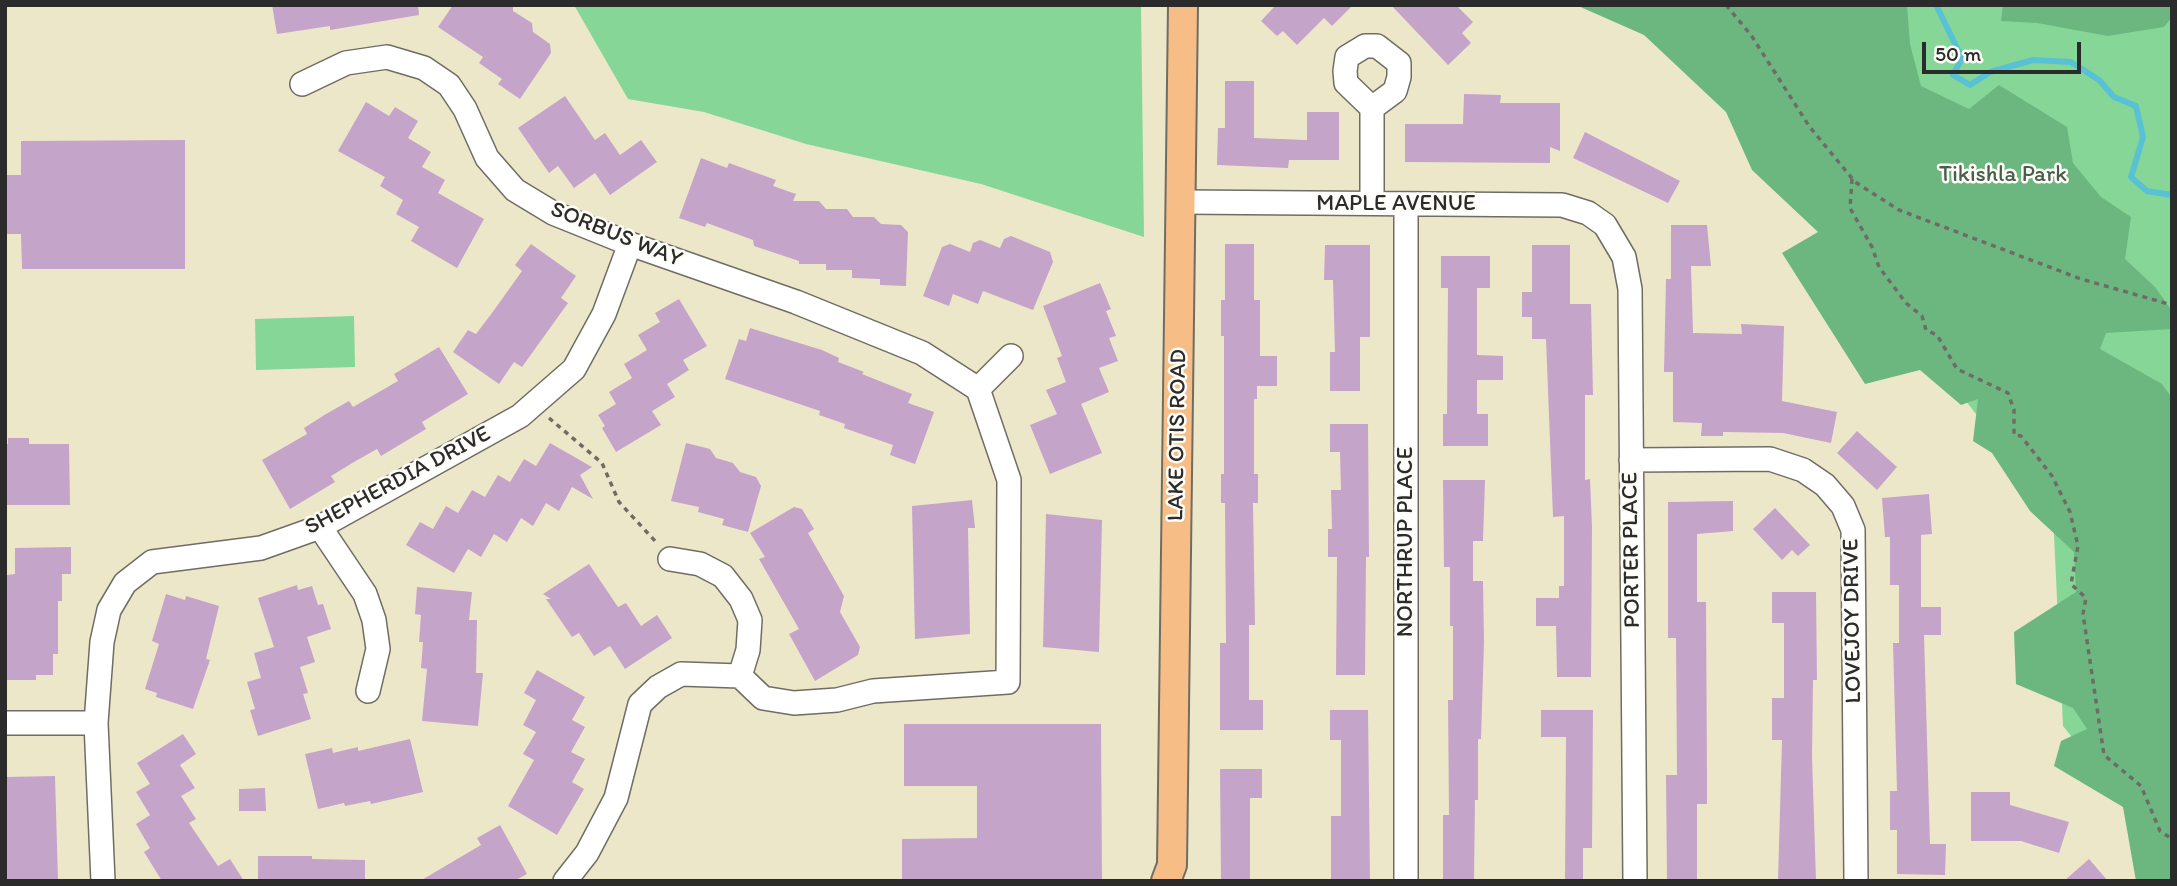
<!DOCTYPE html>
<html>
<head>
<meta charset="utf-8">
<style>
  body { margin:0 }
  #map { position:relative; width:2177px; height:886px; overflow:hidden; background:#ede7ca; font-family:Itim,sans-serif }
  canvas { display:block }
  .frame { position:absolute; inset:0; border:7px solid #2b2b2b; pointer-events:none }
  .scale { position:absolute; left:1922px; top:42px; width:159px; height:32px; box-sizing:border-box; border:4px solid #2b2b2b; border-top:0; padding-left:9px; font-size:21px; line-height:24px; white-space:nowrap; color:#2b2b2b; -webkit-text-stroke:5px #fdfcf7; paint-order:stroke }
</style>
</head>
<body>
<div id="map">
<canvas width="2177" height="886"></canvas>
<div class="frame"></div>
<div class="scale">50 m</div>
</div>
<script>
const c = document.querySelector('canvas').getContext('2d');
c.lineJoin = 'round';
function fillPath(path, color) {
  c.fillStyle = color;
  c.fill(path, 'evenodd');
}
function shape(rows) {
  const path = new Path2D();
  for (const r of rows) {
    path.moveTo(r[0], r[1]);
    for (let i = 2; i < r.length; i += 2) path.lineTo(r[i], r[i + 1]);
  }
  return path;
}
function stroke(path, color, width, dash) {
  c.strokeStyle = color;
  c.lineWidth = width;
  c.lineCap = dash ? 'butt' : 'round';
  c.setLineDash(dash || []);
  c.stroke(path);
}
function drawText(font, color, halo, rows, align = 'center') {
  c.font = font + ' Itim,sans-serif';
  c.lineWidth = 5;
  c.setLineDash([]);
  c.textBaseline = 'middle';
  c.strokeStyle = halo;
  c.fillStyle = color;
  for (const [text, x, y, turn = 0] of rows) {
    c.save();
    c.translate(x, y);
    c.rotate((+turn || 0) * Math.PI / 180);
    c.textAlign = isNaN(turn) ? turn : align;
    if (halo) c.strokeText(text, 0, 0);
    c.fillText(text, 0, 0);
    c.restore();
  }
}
const green = shape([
  [574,5,1141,5,1144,237,981,184,806,144,704,112,628,99],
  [1606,5,2172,5,2172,881,2159,876,2112,786,2063,726,2053,514,1750,121,1669,43],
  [354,316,355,367,256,370,255,319]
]);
const forest = shape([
  [1576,5,1907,5,1910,44,1921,86,1969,109,1999,85,2067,127,2073,163,2101,197,2131,217,2125,259,2155,287,2172,311,2172,329,2106,333,2100,349,2162,384,2172,398,2172,881,2136,881,2123,807,2054,766,2061,741,2087,729,2073,708,2016,684,2014,632,2076,592,2074,552,2030,511,1992,453,1973,441,1978,399,1961,405,1920,370,1865,384,1782,253,1818,232,1752,170,1726,112,1644,35],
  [2003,5,2172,5,2172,17,2164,27,2108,36,2037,23,2001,21]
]);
const stream = shape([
  [1936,5,1962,58,1953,75,1970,85,1990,72,2033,60,2071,62,2099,80,2114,97,2136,106,2143,137,2131,177,2147,191,2172,195]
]);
const building = shape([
  [272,5,418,5,419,15,330,30,330,26,277,34],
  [453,5,513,5,513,11,532,23,533,32,550,44,551,53,520,99,498,84,502,79,479,63,483,57,438,27],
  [1276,5,1353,5,1332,26,1324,18,1297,45,1283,31,1277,36,1261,21],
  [1391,5,1456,5,1473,22,1462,33,1471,43,1448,65],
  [1225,81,1254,81,1254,138,1307,140,1307,112,1339,112,1339,160,1289,160,1288,168,1217,165,1218,128,1225,128],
  [1464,94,1501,95,1500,103,1560,103,1560,151,1550,147,1550,163,1405,162,1405,124,1463,124],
  [565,96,595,140,605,133,620,155,641,140,657,162,610,195,595,173,574,188,558,166,549,173,518,128],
  [366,102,389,116,395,107,418,121,408,138,431,152,422,167,445,180,438,193,484,219,457,268,411,241,419,227,396,214,403,200,380,186,385,177,338,151],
  [1585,132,1680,181,1668,203,1573,158],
  [185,140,185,269,22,269,21,234,5,234,5,175,21,175,21,141],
  [701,158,727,168,729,163,776,180,773,186,796,194,793,201,819,201,826,209,847,209,853,217,874,217,881,224,901,225,908,232,906,286,880,285,880,279,852,278,852,270,826,270,826,264,799,264,799,261,754,246,753,240,707,223,705,227,679,218],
  [1671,225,1707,225,1711,266,1691,266,1693,333,1742,334,1741,324,1784,326,1782,401,1837,412,1831,443,1783,433,1723,432,1723,436,1701,436,1702,423,1673,422,1673,372,1664,372,1666,279,1671,279],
  [1011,236,1050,252,1053,262,1033,310,983,291,978,304,953,294,949,306,923,296,942,247,950,244,970,252,973,243,980,240,1000,248,1004,239],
  [531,244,576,276,561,298,568,303,522,367,514,362,499,384,453,352,468,330,476,334,492,313,522,271,515,265],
  [1225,244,1254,244,1254,300,1260,300,1260,356,1277,356,1277,386,1257,386,1257,399,1254,399,1254,474,1258,474,1258,503,1253,503,1255,625,1249,625,1249,700,1263,700,1263,730,1220,730,1220,643,1226,643,1225,503,1221,503,1221,474,1224,474,1224,336,1221,336,1221,300,1225,300],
  [1325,245,1370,245,1370,337,1360,337,1360,391,1330,391,1330,352,1335,352,1333,280,1324,280],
  [1532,245,1570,245,1570,304,1591,304,1593,395,1585,395,1585,480,1590,479,1592,527,1591,677,1557,677,1556,626,1536,626,1536,598,1559,598,1559,586,1564,586,1564,516,1553,517,1546,339,1532,339,1532,317,1522,317,1522,292,1532,292],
  [1441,256,1490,256,1490,288,1477,288,1477,355,1503,356,1503,380,1477,380,1477,414,1488,414,1488,446,1443,446,1443,414,1447,414,1448,288,1441,288],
  [1100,283,1111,309,1106,311,1116,336,1109,338,1118,361,1099,368,1109,392,1081,404,1102,453,1050,474,1030,425,1057,414,1046,390,1066,382,1057,358,1062,356,1043,306],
  [679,299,707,346,683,360,689,370,667,384,675,397,652,411,661,425,616,452,602,428,605,426,598,415,616,404,609,392,632,378,624,364,647,350,638,335,660,322,655,313],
  [750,328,822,350,839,358,838,362,864,372,862,374,912,394,908,403,934,412,915,464,890,455,893,445,844,428,845,424,819,415,820,411,725,379,739,339,746,341],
  [439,347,468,394,422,422,426,429,381,456,377,449,354,462,331,476,335,482,290,509,262,460,307,434,304,428,326,414,349,401,353,407,398,381,394,374],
  [1330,424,1368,424,1369,557,1366,557,1365,675,1336,675,1337,557,1328,557,1328,529,1332,529,1331,490,1341,490,1340,452,1330,452],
  [1857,431,1897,467,1877,490,1837,453],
  [8,438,29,438,29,444,69,444,70,505,5,505,5,444,8,444],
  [550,443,592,467,580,475,593,499,572,487,559,511,546,503,533,526,521,518,507,542,494,534,481,557,468,549,454,573,406,545,420,522,433,529,446,506,458,513,472,490,485,497,498,475,510,482,524,459,536,466],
  [686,443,710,449,716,458,733,463,740,472,756,477,761,486,748,532,722,525,724,519,698,512,699,507,671,501],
  [1443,480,1485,480,1483,541,1473,541,1473,581,1483,581,1484,642,1481,739,1478,739,1478,800,1475,800,1474,881,1443,881,1443,815,1449,815,1448,700,1453,700,1453,626,1450,626,1450,567,1444,567],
  [1929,494,1932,534,1921,535,1921,607,1941,607,1941,635,1924,635,1930,844,1946,844,1945,875,1897,874,1897,830,1890,830,1890,791,1897,791,1893,643,1899,643,1899,585,1890,585,1890,537,1885,537,1882,498],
  [972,500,975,528,968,528,970,634,915,639,912,506],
  [1733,501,1733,531,1697,534,1697,602,1706,602,1707,775,1707,804,1697,804,1697,881,1667,881,1666,775,1677,775,1676,638,1668,638,1668,502],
  [794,507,802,509,814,529,808,533,844,596,840,612,860,647,858,655,815,681,789,634,799,629,759,559,765,557,750,533],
  [1775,508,1810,545,1798,556,1792,550,1782,560,1753,529],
  [1046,514,1102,520,1099,652,1043,647],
  [71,547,71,574,62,574,62,601,58,601,58,654,53,654,53,675,36,675,36,680,5,680,5,601,7,575,15,574,15,548],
  [589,564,618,607,626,603,641,626,657,615,672,638,625,669,610,646,594,656,579,633,572,637,546,599,551,599,543,594],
  [297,585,298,590,312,586,318,605,323,604,331,629,307,637,315,662,300,667,308,693,303,694,311,719,258,736,250,710,255,709,247,682,261,678,254,653,274,647,258,598],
  [417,587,472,592,469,620,477,620,476,673,483,673,478,726,422,721,427,669,421,668,423,642,419,642,421,615,415,614],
  [1772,592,1816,592,1817,680,1813,680,1812,756,1816,881,1778,881,1782,740,1772,740,1772,698,1784,698,1784,623,1772,623],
  [166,594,185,600,186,596,219,606,206,659,210,660,193,709,156,697,157,693,145,689,159,644,152,641],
  [537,670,585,697,572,720,585,727,571,752,585,759,572,782,584,789,557,835,508,806,534,760,523,754,536,732,523,725,536,700,524,693],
  [1330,710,1368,710,1370,881,1331,881,1331,816,1341,816,1341,740,1330,740],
  [1541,710,1593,710,1592,848,1583,848,1583,881,1565,881,1566,737,1541,737],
  [904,724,1101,724,1102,881,902,881,902,839,977,838,977,786,904,786],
  [183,734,196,754,180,765,195,788,181,796,196,819,189,823,218,866,230,859,244,881,162,881,144,852,150,848,136,824,150,815,136,792,150,784,137,763],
  [410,739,423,792,371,804,370,801,345,806,344,803,318,809,305,754,332,748,333,753,358,747,358,751],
  [1220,769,1262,769,1262,798,1250,798,1250,881,1221,881],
  [55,776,58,881,5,881,5,777],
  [265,788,266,811,239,811,239,789],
  [1971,792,2010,792,2010,805,2069,822,2059,853,2021,841,1971,841],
  [500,825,527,874,514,881,420,881,481,845,477,838],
  [258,856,312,856,312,859,365,860,365,881,258,881],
  [2089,859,2108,881,2064,881]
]);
const path = shape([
  [1726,5,1751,35,1809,126,1855,182,1899,210,2081,279,2172,305],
  [1852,179,1850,208,1872,247,1879,267,1906,303,1922,316,1926,330,1937,335,1957,369,2008,393,2014,410,2014,435,2021,436,2052,476,2070,512,2078,546,2071,584,2086,598,2083,614,2104,755,2141,786,2160,831,2172,839],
  [549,418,602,463,619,502,656,542]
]);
const minor = shape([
  [302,84,346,63,387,57,424,68,449,85,465,109,487,158,515,190,553,213,630,244,796,302,922,353,978,389,1011,356],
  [1372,108,1346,83,1345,71,1347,57,1365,46,1377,46,1399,63,1399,77,1395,91,1372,108,1372,203],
  [1181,202,1562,205,1588,213,1605,225,1624,257,1630,289,1635,881],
  [1406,204,1406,881],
  [1631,460,1770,459,1803,470,1825,485,1843,506,1853,530,1856,881],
  [320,527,365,594,374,620,378,649,368,691],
  [670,559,700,564,723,576,741,599,750,620,748,650,740,676],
  [5,723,96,723],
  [103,881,96,723,102,642,109,610,125,583,152,562,261,548,320,527,520,416,574,369,604,314,630,244],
  [565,881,587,853,616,798,640,704,658,687,681,674,740,676,763,698,794,703,837,700,873,691,1008,682,1009,480,978,389]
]);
const major = shape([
  [1166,881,1172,865,1183,5]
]);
const parkNames = [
  ["Tikishla Park",2003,175]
];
const streetNames = [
  ["MAPLE AVENUE",1396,204],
  ["SORBUS WAY",616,235,22],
  ["LAKE OTIS ROAD",1178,435,-89],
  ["SHEPHERDIA DRIVE",398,481,-28],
  ["NORTHRUP PLACE",1406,542,-90],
  ["PORTER PLACE",1632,550,-91],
  ["LOVEJOY DRIVE",1853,621,-91]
];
fillPath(green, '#86d697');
fillPath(forest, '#6cb780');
stroke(stream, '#58c2d4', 6);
fillPath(building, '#c5a4c9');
stroke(minor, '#6f6d63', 26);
stroke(major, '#6f6d63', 32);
stroke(path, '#6f6d63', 3.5, [5, 5]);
stroke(minor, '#fff', 23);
stroke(major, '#f6be86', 28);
drawText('23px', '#465e4b', '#fdfcf7', parkNames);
drawText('23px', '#2b2b2b', '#fdfcf7', streetNames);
</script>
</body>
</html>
